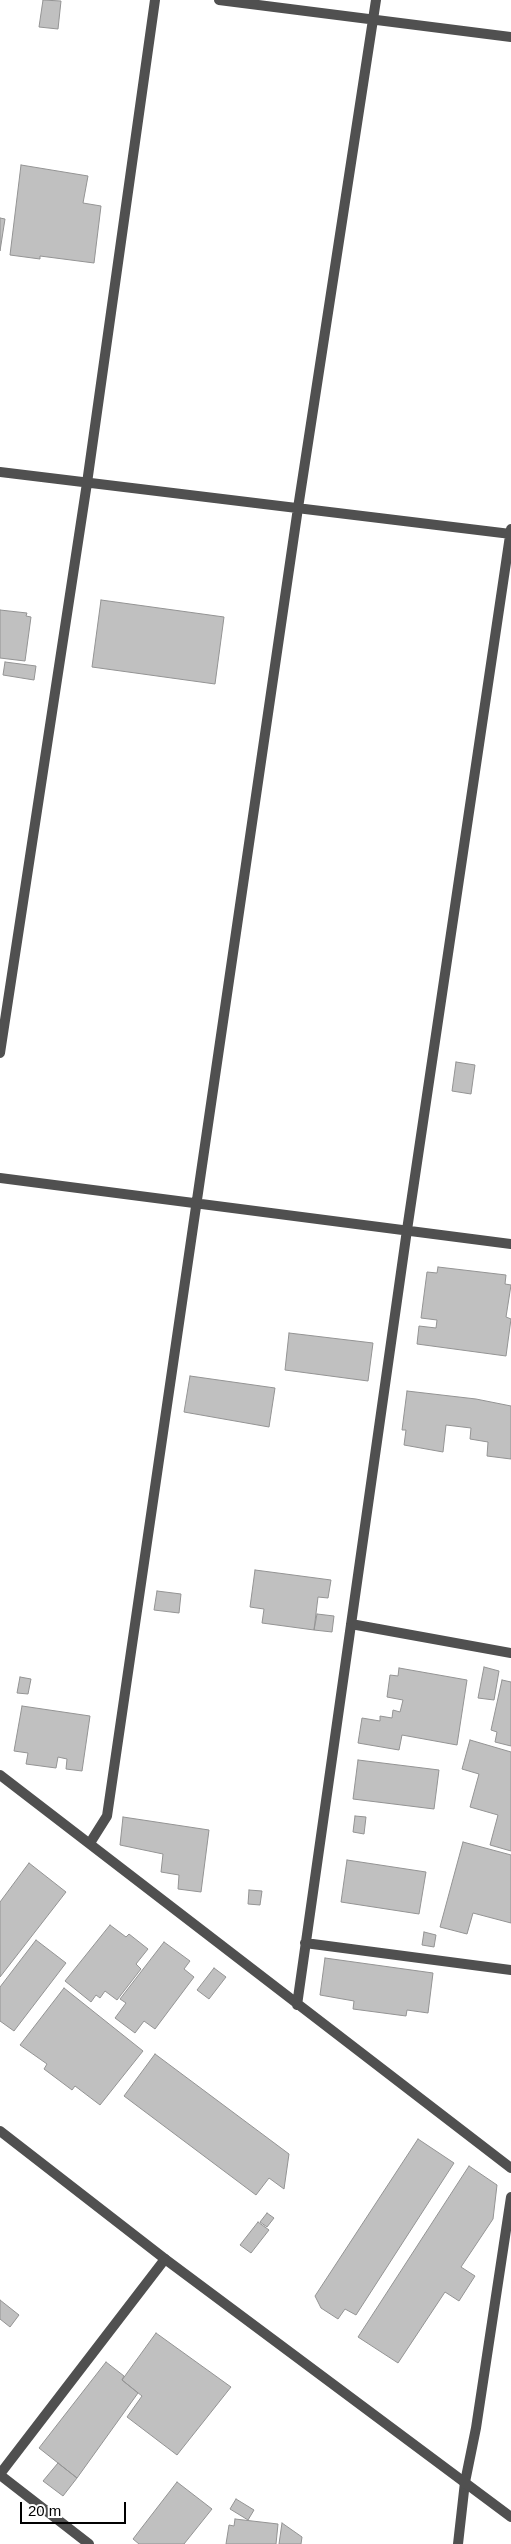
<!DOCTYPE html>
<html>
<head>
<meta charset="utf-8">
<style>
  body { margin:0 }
  #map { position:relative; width:511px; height:2544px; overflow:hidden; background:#fff; font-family:Helvetica,sans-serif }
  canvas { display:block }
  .scale { position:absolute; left:20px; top:2502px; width:106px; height:22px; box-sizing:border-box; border:2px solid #000; border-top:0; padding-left:6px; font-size:15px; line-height:18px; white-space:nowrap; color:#000; -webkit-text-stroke:4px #fff; paint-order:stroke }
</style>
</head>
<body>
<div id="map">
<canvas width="511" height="2544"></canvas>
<div class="scale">20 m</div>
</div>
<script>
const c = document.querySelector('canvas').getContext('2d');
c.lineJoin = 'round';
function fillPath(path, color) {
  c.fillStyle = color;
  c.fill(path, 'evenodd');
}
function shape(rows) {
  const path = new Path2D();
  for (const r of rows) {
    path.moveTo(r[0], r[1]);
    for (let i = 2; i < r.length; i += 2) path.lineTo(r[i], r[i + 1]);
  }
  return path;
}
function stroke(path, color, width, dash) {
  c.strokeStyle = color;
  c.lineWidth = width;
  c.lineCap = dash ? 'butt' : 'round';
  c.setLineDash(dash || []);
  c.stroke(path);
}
const building = shape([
  [43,0,61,1,58,29,39,27,43,0],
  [21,165,88,176,83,203,101,206,94,263,40,256,40,259,10,255,21,165],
  [0,218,5,219,0,251,0,218],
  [101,600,224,617,215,684,92,667,101,600],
  [0,610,27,613,26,616,31,617,25,661,0,658,0,610],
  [5,662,36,666,34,680,3,675,5,662],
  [456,1062,475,1065,471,1094,452,1091,456,1062],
  [438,1267,506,1275,505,1284,511,1285,506,1317,511,1319,506,1356,417,1344,419,1326,436,1328,437,1320,421,1318,427,1272,437,1273,438,1267],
  [289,1333,373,1343,368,1381,285,1370,289,1333],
  [190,1376,275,1388,269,1427,184,1412,190,1376],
  [407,1391,476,1399,511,1406,511,1459,487,1456,488,1442,470,1439,471,1428,446,1425,443,1452,404,1445,406,1430,402,1430,407,1391],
  [255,1570,331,1580,328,1598,318,1597,314,1630,262,1623,264,1609,250,1607,255,1570],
  [157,1591,181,1594,179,1613,154,1610,157,1591],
  [317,1614,334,1616,332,1632,314,1630,317,1614],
  [484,1667,499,1671,494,1700,478,1698,484,1667],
  [399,1668,467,1680,457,1745,402,1735,399,1750,358,1743,362,1718,380,1721,380,1716,392,1718,393,1710,400,1712,403,1700,387,1697,390,1675,398,1676,399,1668],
  [20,1677,31,1679,28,1694,17,1693,20,1677],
  [502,1680,511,1682,511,1746,495,1742,497,1732,491,1730,502,1680],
  [22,1706,90,1716,82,1771,66,1769,67,1759,58,1757,56,1768,26,1764,28,1753,14,1751,22,1706],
  [470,1740,511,1752,511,1851,490,1845,498,1815,470,1807,479,1774,462,1769,470,1740],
  [358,1760,439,1770,434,1809,353,1799,358,1760],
  [355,1816,366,1817,364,1834,353,1832,355,1816],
  [123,1817,209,1830,201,1892,178,1889,179,1875,161,1872,163,1854,120,1845,123,1817],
  [463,1842,511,1855,511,1923,473,1913,467,1934,440,1927,463,1842],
  [347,1860,426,1872,419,1914,341,1902,347,1860],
  [29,1863,66,1892,0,1977,0,1902,29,1863],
  [249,1890,262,1891,260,1905,248,1904,249,1890],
  [110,1925,126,1937,129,1934,148,1949,136,1964,141,1969,117,2000,105,1991,100,1998,96,1995,91,2002,65,1981,110,1925],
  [424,1932,436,1935,434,1947,422,1945,424,1932],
  [36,1940,66,1963,14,2031,0,2021,0,1987,36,1940],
  [164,1942,190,1961,184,1969,194,1977,155,2029,144,2021,135,2033,115,2018,126,2003,120,1999,164,1942],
  [325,1958,433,1973,428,2013,407,2010,406,2016,353,2009,354,2001,320,1995,325,1958],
  [214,1968,226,1977,209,1999,197,1990,214,1968],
  [64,1988,143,2051,100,2105,75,2086,72,2090,44,2069,47,2064,20,2045,64,1988],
  [155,2054,289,2154,284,2189,269,2178,256,2195,124,2096,155,2054],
  [418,2139,454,2163,356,2315,345,2309,338,2319,321,2308,315,2296,418,2139],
  [469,2166,497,2185,493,2219,461,2267,475,2276,459,2301,445,2292,398,2363,358,2337,469,2166],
  [267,2213,274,2218,267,2227,260,2222,267,2213],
  [258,2222,269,2230,251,2253,240,2245,258,2222],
  [0,2300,19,2315,10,2327,0,2319,0,2300],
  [156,2333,231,2387,177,2455,127,2417,142,2396,122,2380,156,2333],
  [106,2362,124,2376,122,2380,138,2393,77,2478,39,2448,106,2362],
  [58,2463,77,2478,63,2496,43,2481,58,2463],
  [177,2482,212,2509,184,2544,139,2544,133,2539,177,2482],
  [236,2499,254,2510,248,2520,230,2509,236,2499],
  [235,2519,278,2524,276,2544,226,2544,229,2525,234,2526,235,2519],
  [282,2523,302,2537,301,2544,279,2544,282,2523]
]);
const minor = shape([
  [219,0,511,37],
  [0,472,511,534],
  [0,1053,87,483,155,0],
  [0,1178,511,1244],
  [351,1624,511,1653],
  [0,1775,511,2168],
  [90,1843,107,1816,298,508,376,0],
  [305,1943,511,1970],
  [297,2005,407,1230,511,529],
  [0,2474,165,2259],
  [0,2475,89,2544],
  [458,2544,465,2482,476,2428,511,2197]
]);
const tertiary = shape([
  [0,2131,165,2259,511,2517]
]);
fillPath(building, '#c0c0c0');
stroke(building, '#949494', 1);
stroke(minor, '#505050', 10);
stroke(tertiary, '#505050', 10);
</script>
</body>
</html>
